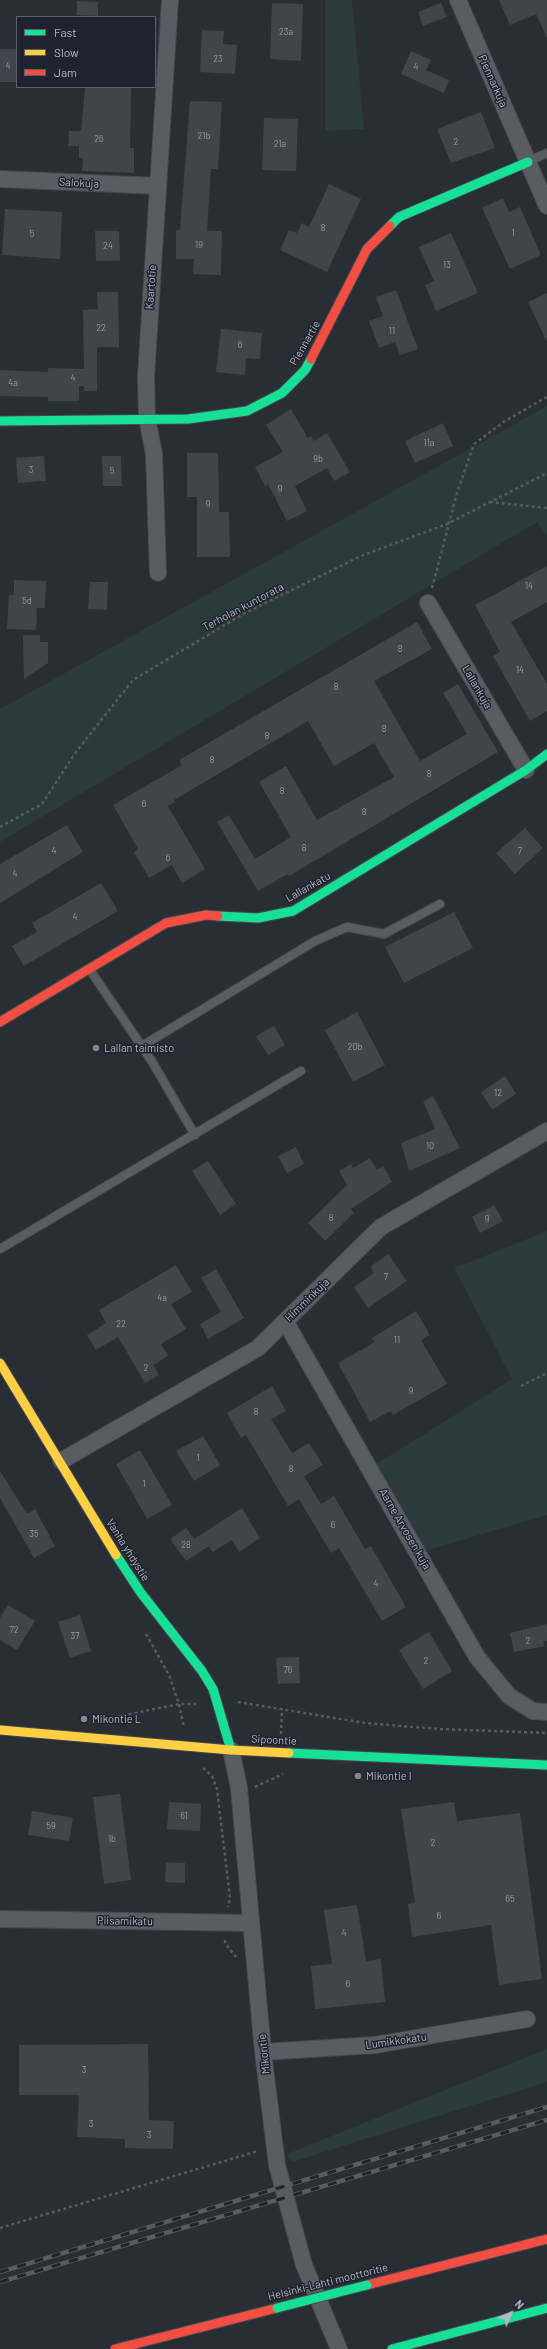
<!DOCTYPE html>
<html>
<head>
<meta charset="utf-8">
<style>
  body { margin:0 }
  #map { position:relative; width:547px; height:2349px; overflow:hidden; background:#292d34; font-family:Barlow,sans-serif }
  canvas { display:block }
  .legend { position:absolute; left:16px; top:16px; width:140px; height:72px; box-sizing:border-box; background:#1e232e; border:1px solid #5a5f6a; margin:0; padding:5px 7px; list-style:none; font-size:12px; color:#b4b9c5 }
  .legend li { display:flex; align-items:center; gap:8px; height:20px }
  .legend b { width:20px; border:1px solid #5a5f6a }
  .north { position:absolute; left:491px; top:2293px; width:40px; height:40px; -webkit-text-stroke:3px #1e232e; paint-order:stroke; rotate:45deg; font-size:11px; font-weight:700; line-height:16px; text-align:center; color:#b4b9c5 }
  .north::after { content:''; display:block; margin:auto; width:14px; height:18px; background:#b4b9c5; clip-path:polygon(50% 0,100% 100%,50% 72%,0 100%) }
</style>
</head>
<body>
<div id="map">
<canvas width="547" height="2349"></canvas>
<ul class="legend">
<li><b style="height:5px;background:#16e098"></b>Fast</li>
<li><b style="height:5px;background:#ffcf43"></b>Slow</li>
<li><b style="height:5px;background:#f24e42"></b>Jam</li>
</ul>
<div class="north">N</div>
</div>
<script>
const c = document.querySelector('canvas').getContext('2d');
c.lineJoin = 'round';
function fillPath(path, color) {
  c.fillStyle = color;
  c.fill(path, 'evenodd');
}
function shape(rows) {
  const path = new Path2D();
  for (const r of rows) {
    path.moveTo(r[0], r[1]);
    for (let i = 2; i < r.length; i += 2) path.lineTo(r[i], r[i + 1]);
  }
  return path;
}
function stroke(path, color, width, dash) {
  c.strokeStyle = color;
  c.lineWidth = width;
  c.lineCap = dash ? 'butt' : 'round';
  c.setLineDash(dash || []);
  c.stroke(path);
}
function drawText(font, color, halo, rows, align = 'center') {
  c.font = font + ' Barlow,sans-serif';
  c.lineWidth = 3;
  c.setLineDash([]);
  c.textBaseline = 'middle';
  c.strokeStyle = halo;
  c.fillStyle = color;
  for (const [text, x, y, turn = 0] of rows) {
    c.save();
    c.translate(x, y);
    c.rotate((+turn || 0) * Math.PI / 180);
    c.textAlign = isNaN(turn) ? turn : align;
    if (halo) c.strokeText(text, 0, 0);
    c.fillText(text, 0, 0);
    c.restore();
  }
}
const green = shape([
  [325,0,352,0,364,129,325,131],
  [547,406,547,537,537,522,0,842,0,709],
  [547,1231,547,1515,418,1553,370,1468,512,1379,454,1268],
  [547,2049,547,2082,292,2162,287,2154]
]);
const building = shape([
  [499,0,547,0,547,38,536,14,510,25],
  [77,1,98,2,98,16,77,15],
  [272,3,303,4,301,61,270,59],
  [441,3,447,17,423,26,418,12],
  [202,30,224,31,223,44,237,45,235,74,200,72],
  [0,49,17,49,17,82,0,82],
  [411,51,431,60,426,70,449,80,444,93,401,74],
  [85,87,131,87,130,148,134,148,134,173,82,171,83,158,79,158,79,146,68,146,69,131,81,131],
  [190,101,222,102,218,169,211,169,207,231,222,231,221,275,193,274,194,259,176,259,176,230,180,230],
  [481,112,495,148,451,163,437,129],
  [264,118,298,119,296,171,262,170],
  [329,184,361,199,327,272,280,250,289,230,297,233,302,223,309,227],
  [503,198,509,212,520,207,541,255,510,269,482,208],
  [5,209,62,212,60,259,2,255],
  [95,231,119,231,120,261,96,261],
  [451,233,478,293,436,311,425,285,434,281,419,247],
  [396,290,418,349,400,355,395,342,379,348,369,321,383,316,376,297],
  [97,292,118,292,119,347,97,347,97,391,84,391,84,386,79,386,79,401,48,401,48,397,0,396,0,370,48,372,48,368,84,369,83,310,98,309],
  [547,293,547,342,528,302],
  [221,329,262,333,260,359,246,358,245,375,216,372],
  [291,409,308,438,311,436,314,441,327,433,350,472,334,481,327,468,295,486,307,511,287,521,268,484,265,486,255,467,283,452,266,425],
  [443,423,453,446,415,463,405,441],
  [187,453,218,453,219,512,229,512,230,557,197,557,197,497,187,497],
  [44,456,46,481,18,483,16,458],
  [102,456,121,456,122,486,103,486],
  [547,566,547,602,511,622,547,684,547,711,530,721,493,656,500,652,475,605],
  [14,580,46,581,45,608,37,608,36,630,7,629,9,595,14,595],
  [90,582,108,582,107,610,88,609],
  [417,622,432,649,374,681,420,761,467,734,443,693,458,684,498,752,289,876,288,874,258,891,217,822,229,815,255,859,291,837,259,782,286,766,317,820,394,777,374,743,334,766,308,721,174,800,175,802,168,806,205,869,182,883,172,865,149,878,134,852,138,849,113,805,182,765,179,760],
  [23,635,40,635,40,642,48,642,48,663,24,679],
  [67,825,83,852,0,903,0,864],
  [525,828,543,848,515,874,496,853],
  [101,883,118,911,24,966,12,946,37,932,32,923],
  [454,912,473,948,404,983,385,947],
  [357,1012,385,1065,353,1082,325,1030],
  [274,1026,285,1045,268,1055,256,1036],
  [505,1076,516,1094,492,1110,481,1092],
  [433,1096,460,1148,409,1171,401,1143,435,1129,423,1101],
  [296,1147,304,1164,287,1173,278,1156],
  [370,1158,377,1170,383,1166,392,1182,351,1209,354,1213,325,1241,308,1223,347,1185,339,1171,351,1164,353,1168],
  [208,1161,236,1204,220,1215,192,1171],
  [494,1205,503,1221,480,1233,472,1217],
  [388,1254,407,1281,368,1308,354,1287,374,1273,370,1267],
  [176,1265,192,1292,171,1304,186,1329,161,1344,168,1356,153,1365,159,1375,145,1383,118,1337,96,1350,87,1335,106,1323,99,1310],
  [216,1269,244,1318,208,1339,200,1324,221,1312,201,1278],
  [416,1311,430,1335,421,1340,447,1384,393,1415,391,1411,370,1422,338,1363,375,1342,372,1338],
  [272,1386,286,1411,271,1419,292,1453,309,1443,323,1465,304,1476,321,1504,334,1496,365,1549,371,1546,406,1607,382,1621,339,1548,331,1553,299,1499,288,1506,246,1435,241,1438,227,1413],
  [203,1436,220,1465,194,1481,176,1451],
  [140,1450,172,1505,147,1519,116,1464],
  [0,1471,27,1514,35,1509,55,1546,34,1558,0,1498],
  [242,1508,260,1538,239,1552,232,1540,213,1552,209,1546,186,1561,170,1539,186,1528,194,1539],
  [8,1605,35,1621,17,1650,0,1640,0,1618],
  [80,1615,91,1651,70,1658,58,1622],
  [547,1624,547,1641,543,1641,545,1646,514,1652,510,1633],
  [429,1632,452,1671,423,1689,399,1650],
  [299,1657,300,1683,278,1684,276,1658],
  [120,1794,131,1880,104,1884,93,1797],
  [169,1802,201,1804,200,1831,167,1829],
  [454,1802,457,1821,520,1813,542,1979,499,1985,491,1925,412,1937,408,1904,415,1903,401,1809],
  [32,1811,73,1818,69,1841,28,1835],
  [166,1862,185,1863,185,1883,165,1882],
  [357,1905,366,1961,381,1959,385,2002,315,2009,311,1966,332,1964,324,1910],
  [148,2044,149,2120,174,2121,173,2149,125,2148,125,2139,77,2137,79,2095,19,2095,19,2045]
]);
const path = shape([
  [490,502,547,508],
  [432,588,457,493,474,444,505,421,547,397],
  [0,827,42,804,76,752,133,680,243,614,361,556,447,524,547,473],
  [521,1386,547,1373],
  [146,1634,169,1675,179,1704,184,1727],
  [238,1702,365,1723,439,1729,547,1733],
  [111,1718,179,1704,197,1704],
  [281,1734,282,1709],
  [203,1768,212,1776,217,1789,230,1898,228,1907],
  [255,1787,283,1774],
  [225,1940,225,1943,236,1957],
  [0,2228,258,2151]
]);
const lane = shape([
  [529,161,547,153],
  [90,970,151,1060,195,1135],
  [142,1046,315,941,347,927,384,934,440,904],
  [0,1249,301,1071]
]);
const street = shape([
  [458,0,547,206],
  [0,179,158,186],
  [158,573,154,454,147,418,146,376,170,0],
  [428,603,526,770],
  [285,1321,477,1657,509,1696,533,1711,547,1712],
  [61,1461,258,1348,381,1227,547,1131],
  [231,1750,239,1788,263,2052,277,2165,304,2265,339,2349],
  [0,1919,251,1923],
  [263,2052,375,2045,527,2019]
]);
const fast = shape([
  [390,226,399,217,528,162],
  [0,421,188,419,247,411,282,393,305,370,311,359],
  [218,916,258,918,293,911,526,770,547,754],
  [116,1555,141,1593,202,1671,213,1689,231,1750],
  [289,1753,547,1765],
  [392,2349,547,2308]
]);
const slow = shape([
  [0,1363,116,1555],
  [0,1730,231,1750,289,1753]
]);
const jam = shape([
  [311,359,367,249,390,226],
  [0,1022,166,923,206,915,218,916],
  [367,2285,547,2239],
  [115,2349,277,2308]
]);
const rail = shape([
  [0,2272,547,2107],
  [0,2282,547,2120]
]);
const fastBridge = shape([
  [277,2308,367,2285]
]);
const markers = [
  [96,1048,4,"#838892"],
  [84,1719,4,"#838892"],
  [358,1776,4,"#838892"]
];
const numberNames = [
  ["23a",286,32],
  ["23",218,59],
  ["4",8,66],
  ["4",416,67],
  ["21b",204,136],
  ["26",99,139],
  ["2",456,142],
  ["21a",280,144],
  ["8",323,228],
  ["1",513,233],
  ["5",32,234],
  ["19",199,245],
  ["24",108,246],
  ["13",447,265],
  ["22",101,328],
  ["11",392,331],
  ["6",240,345],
  ["4",73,378],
  ["4a",13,383],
  ["11a",429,443],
  ["9b",318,459],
  ["3",31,470],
  ["5",112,471],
  ["9",280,489],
  ["9",208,504],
  ["14",529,586],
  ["5d",27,601],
  ["8",400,649],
  ["14",520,670],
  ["8",336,687],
  ["8",384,729],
  ["8",267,736],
  ["8",212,760],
  ["8",429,774],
  ["8",282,791],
  ["6",144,804],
  ["8",364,812],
  ["8",304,848],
  ["4",54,851],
  ["7",520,851],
  ["6",168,858],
  ["4",15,874],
  ["4",75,917],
  ["20b",355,1047],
  ["12",498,1093],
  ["10",430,1146],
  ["8",331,1218],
  ["9",487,1219],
  ["7",386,1277],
  ["4a",162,1298],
  ["22",121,1324],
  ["11",397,1340],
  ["2",146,1368],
  ["9",411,1391],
  ["8",256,1412],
  ["1",198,1458],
  ["8",291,1469],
  ["1",144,1484],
  ["6",333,1525],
  ["35",34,1534],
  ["28",186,1545],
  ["4",376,1584],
  ["72",14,1630],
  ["37",75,1636],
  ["2",528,1641],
  ["2",426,1661],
  ["76",288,1670],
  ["61",184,1816],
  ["59",51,1826],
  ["1b",112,1839],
  ["2",433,1843],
  ["65",510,1899],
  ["6",439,1916],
  ["4",344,1933],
  ["6",348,1984],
  ["3",84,2070],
  ["3",91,2124],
  ["3",149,2135]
];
const streetNames = [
  ["Piennarkuja",493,81,66],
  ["Salokuja",79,183,3],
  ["Kaartotie",151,287,-86],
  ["Piennartie",305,343,-60],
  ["Terholan kuntorata",243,607,-28],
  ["Lallankuja",477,687,60],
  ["Lallankatu",308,887,-29],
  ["Himminkuja",307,1300,-44],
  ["Aarne Arvosen kuja",405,1529,60],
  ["Vanha yhdystie",128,1550,58],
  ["Sipoontie",274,1740,3],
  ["Piisamikatu",125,1921,1],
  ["Lumikkokatu",396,2041,-8],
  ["Mikontie",264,2054,-96],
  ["Helsinki-Lahti moottoritie",328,2282,-14]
];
const poiNames = [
  ["Lallan taimisto",104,1048],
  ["Mikontie L",92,1719],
  ["Mikontie I",366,1776]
];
fillPath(green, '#2b3a3c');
fillPath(building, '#41454b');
stroke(lane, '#45484d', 10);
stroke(street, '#45484d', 18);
stroke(fast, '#45484d', 11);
stroke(slow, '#45484d', 11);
stroke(jam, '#45484d', 11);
stroke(path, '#585b60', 2.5, [3, 3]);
stroke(lane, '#595c63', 8);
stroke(street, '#595c63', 16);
stroke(fast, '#16e098', 9);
stroke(slow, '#ffcf43', 9);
stroke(jam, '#f24e42', 9);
stroke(rail, '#585b60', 4.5);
stroke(rail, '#1e232e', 3, [9]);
stroke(fastBridge, '#464950', 11, []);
stroke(fastBridge, '#16e098', 9);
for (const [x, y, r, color] of markers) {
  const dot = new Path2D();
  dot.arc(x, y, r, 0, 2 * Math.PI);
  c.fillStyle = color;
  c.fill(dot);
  stroke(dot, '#1e232e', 1.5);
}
drawText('9px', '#979ca6', null, numberNames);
drawText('11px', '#b4b9c5', '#1e232e', streetNames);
drawText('11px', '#b4b9c5', '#1e232e', poiNames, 'left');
</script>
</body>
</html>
